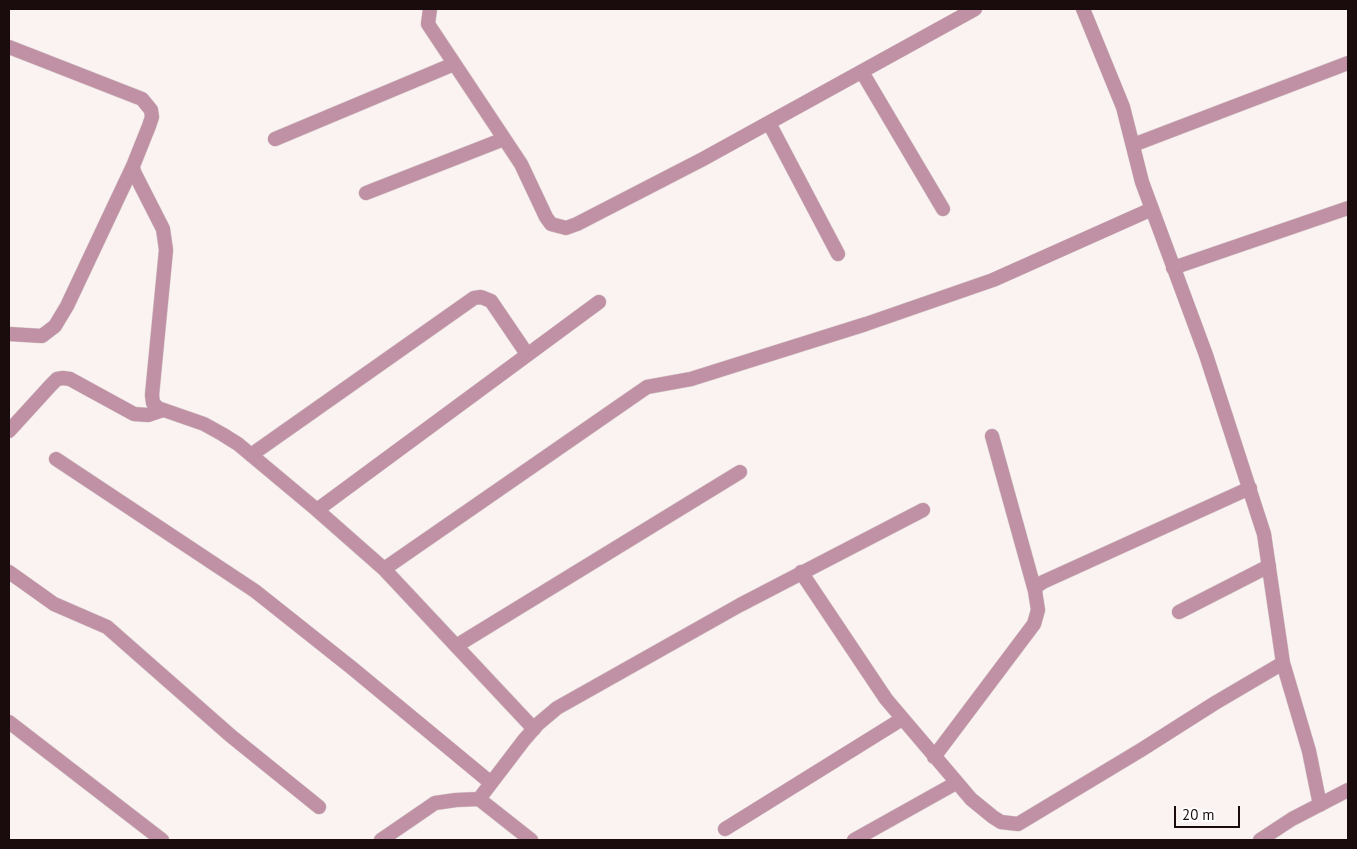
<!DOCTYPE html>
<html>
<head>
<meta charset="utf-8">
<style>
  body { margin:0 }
  #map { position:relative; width:1357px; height:849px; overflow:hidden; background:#fbf2f2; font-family:"PT Sans",sans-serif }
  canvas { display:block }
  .frame { position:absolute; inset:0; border:10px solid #1a0c0c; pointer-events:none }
  .scale { position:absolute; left:1174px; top:806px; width:66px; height:22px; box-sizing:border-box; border:2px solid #1a0c0c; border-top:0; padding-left:6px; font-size:15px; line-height:18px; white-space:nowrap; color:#1a0c0c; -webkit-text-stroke:4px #fff; paint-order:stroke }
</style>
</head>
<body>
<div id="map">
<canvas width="1357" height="849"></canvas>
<div class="frame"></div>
<div class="scale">20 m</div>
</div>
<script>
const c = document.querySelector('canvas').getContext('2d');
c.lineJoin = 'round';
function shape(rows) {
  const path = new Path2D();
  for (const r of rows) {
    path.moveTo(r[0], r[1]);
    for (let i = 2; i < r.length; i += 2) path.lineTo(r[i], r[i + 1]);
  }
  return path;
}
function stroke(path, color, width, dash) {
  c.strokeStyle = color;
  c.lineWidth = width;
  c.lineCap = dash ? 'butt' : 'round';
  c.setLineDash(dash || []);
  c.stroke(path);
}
const minor = shape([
  [430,9,428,24,521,164,546,217,551,224,566,228,577,224,703,159,975,9],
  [1083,9,1123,107,1142,182,1206,355,1264,534,1283,663,1309,751,1320,805],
  [9,47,142,99,151,110,152,117,149,126,133,166,134,172,163,229,166,250,152,395,153,403,158,408,204,424,222,434,238,444,317,510,384,569,534,729],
  [862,72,943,209],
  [769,123,838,254],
  [275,139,454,64],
  [1133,145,1348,63],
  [366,193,504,139],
  [1173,268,1348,208],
  [9,334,42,336,55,326,67,306,133,166],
  [9,431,51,385,57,379,63,378,70,379,134,414,148,415,163,410],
  [992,436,1035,591],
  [251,455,474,298,481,297,491,301,527,354],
  [56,459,255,591,352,668,491,783],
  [317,510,599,302],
  [384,569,647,387,691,379,866,324,993,280,1152,209],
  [9,572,54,604,107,627,231,736,319,807],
  [801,572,886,699,971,799,993,817,1001,822,1018,824,1141,750,1215,703,1283,663],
  [1179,612,1269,566],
  [456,646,740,472],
  [9,722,162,840],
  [934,757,1034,624,1038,610,1035,591,1037,586,1043,582,1250,488],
  [479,799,524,740,538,724,557,708,740,605,923,510],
  [725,829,902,719],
  [381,840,435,803,456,800,479,799,531,840],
  [854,840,956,783],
  [1260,840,1292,819,1348,790]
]);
stroke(minor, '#d7cdcd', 15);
stroke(minor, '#c091a4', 14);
</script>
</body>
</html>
